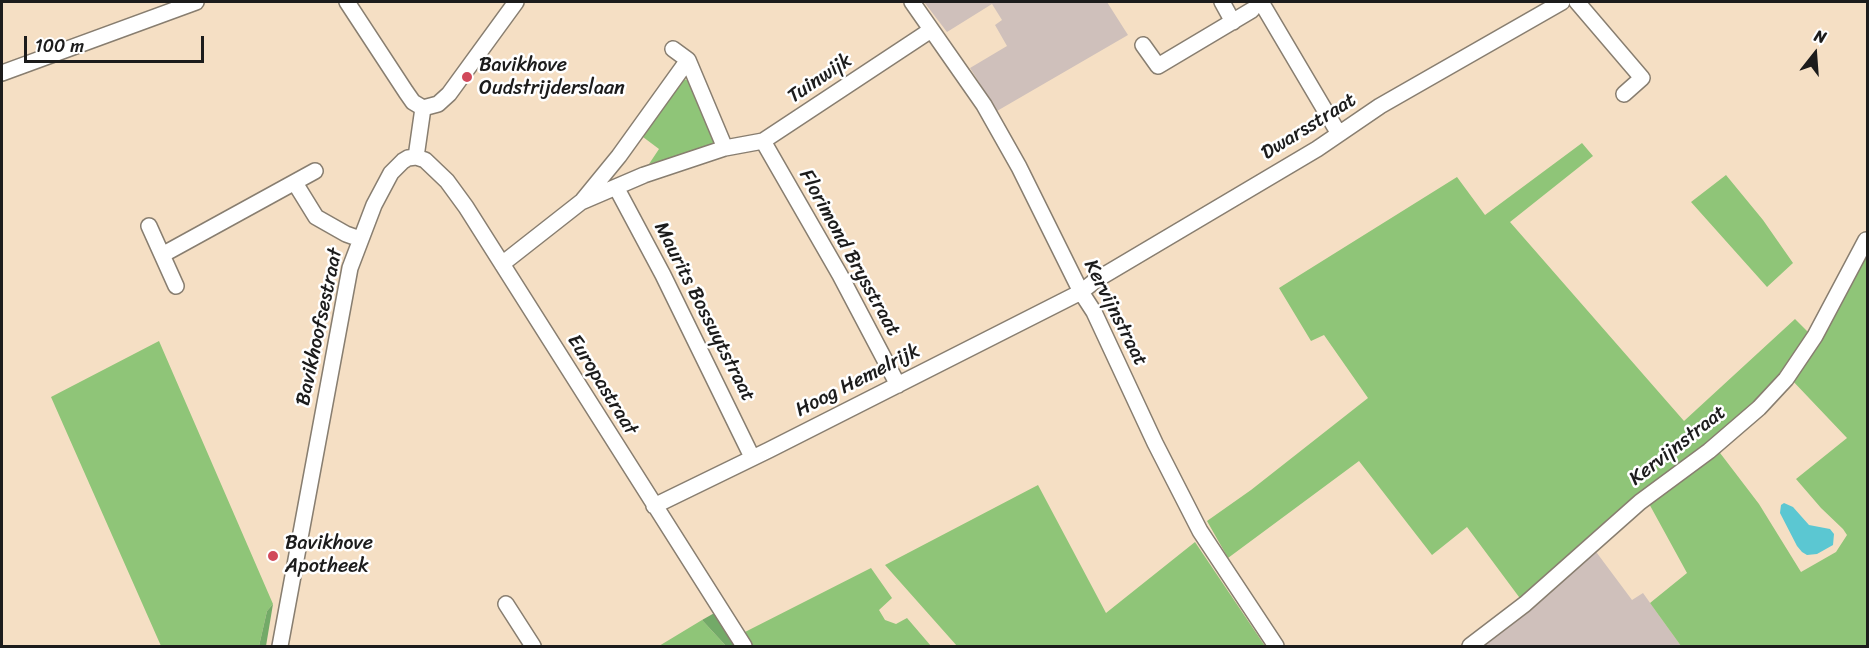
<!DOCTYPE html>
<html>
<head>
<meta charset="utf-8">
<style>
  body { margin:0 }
  #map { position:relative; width:1869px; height:648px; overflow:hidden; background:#f5dfc4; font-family:Sriracha,sans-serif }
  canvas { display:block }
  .frame { position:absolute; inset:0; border:3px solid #1c1c1c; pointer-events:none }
  .north { position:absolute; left:1785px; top:24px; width:60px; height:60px; -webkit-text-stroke:4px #fff; paint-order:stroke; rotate:17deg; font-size:16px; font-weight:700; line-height:24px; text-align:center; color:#1c1c1c }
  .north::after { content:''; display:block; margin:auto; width:21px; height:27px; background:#1c1c1c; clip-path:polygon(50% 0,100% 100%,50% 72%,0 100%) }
  .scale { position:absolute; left:24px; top:36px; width:180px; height:27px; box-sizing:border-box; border:3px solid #1c1c1c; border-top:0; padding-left:8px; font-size:18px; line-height:21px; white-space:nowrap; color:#1c1c1c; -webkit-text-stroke:4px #fff; paint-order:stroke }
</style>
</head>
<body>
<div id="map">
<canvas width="1869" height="648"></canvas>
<div class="frame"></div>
<div class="north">N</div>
<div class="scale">100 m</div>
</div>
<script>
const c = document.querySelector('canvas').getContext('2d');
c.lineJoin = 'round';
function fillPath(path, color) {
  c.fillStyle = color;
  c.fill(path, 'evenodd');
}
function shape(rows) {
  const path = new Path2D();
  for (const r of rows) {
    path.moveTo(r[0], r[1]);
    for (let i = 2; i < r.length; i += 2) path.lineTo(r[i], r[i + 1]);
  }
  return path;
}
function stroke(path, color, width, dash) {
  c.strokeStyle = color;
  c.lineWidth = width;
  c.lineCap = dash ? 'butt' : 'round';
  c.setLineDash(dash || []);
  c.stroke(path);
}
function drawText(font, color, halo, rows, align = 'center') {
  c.font = font + ' Sriracha,sans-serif';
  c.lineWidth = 5;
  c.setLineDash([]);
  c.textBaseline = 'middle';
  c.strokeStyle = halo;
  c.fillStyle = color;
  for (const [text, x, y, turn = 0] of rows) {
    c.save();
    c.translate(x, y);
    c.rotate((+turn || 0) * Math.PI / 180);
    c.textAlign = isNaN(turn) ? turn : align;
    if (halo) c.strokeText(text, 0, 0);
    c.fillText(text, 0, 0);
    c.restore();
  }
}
const industrial = shape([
  [924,2,1107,2,1128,35,997,111,970,68,1007,46,995,25,1002,20,992,4,947,32],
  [1594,549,1632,600,1643,593,1681,646,1477,646]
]);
const green = shape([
  [684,79,689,81,714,142,711,146,649,164,659,149,643,137],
  [1582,143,1593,156,1510,222,1684,421,1795,319,1812,336,1762,399,1522,601,1467,527,1432,555,1359,461,1228,558,1207,521,1251,490,1368,398,1324,335,1311,341,1279,288,1457,177,1485,215],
  [1726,175,1763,220,1793,263,1767,287,1691,202],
  [1867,245,1867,645,1865,646,1681,646,1650,603,1687,573,1647,500,1717,449,1759,504,1801,572,1836,552,1847,535,1843,529,1821,508,1796,479,1847,438,1790,378],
  [159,341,273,604,267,611,259,646,161,646,51,397],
  [1038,485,1106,613,1195,542,1265,646,957,646,885,565],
  [871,568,892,598,879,610,885,620,896,624,907,618,931,646,752,646,743,633],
  [702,620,726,646,659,646]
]);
const forest = shape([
  [273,604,266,646,259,646,267,611],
  [718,611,738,646,726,646,702,620]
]);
const water = shape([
  [1784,503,1793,507,1809,525,1830,529,1834,534,1833,545,1817,554,1807,555,1802,552,1797,546,1780,513,1781,505]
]);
const minor = shape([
  [347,2,406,92,413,102,423,108],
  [912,2,984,105,1019,167,1081,292,1094,312,1155,443,1200,531,1276,646],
  [1222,2,1233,22],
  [1261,2,1339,134],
  [1577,2,1642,78,1624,94],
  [1143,45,1158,66,1252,10],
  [673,49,688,60,725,148],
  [2,73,196,2],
  [423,108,438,104,449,94,516,2],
  [763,141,840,275,898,385],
  [416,157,425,160,447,181,466,207,744,646],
  [295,183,316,217,346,234,360,239],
  [616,187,663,275,752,457],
  [583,200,619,156,688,60],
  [149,226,176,286],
  [162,255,315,171],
  [502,264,581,202,644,175,725,148,763,141,931,30],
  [654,506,769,450,1081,292,1096,280,1317,149,1380,106,1562,2],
  [506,604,533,646],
  [280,646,350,268,374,205,391,173,403,161,408,158,416,157,423,108],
  [1470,646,1525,604,1640,502,1709,451,1759,408,1786,379,1815,336,1866,240]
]);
const markers = [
  [467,77,6,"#d1495b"],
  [273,556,6,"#d1495b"]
];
const poiNames = [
  ["Bavikhove",479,66],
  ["Oudstrijderslaan",479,89],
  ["Bavikhove",285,544],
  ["Apotheek",285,567]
];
const streetNames = [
  ["Tuinwijk",820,79,-34],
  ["Dwarsstraat",1309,127,-32],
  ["Florimond Brysstraat",849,253,61],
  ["Maurits Bossuytstraat",704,312,63],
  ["Kervijnstraat",1115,313,63],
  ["Bavikhoofsestraat",320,327,-78],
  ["Hoog Hemelrijk",858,381,-27],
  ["Europastraat",602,385,58],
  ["Kervijnstraat",1678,446,-38]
];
fillPath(industrial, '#cfc0bb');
fillPath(green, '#8fc578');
fillPath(forest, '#73aa68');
fillPath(water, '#5bc7d2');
stroke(minor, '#887e70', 18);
stroke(minor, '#fff', 15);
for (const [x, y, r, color] of markers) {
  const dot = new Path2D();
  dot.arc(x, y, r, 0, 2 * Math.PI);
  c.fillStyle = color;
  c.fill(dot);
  stroke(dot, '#fff', 2);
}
drawText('20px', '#1c1c1c', '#fff', poiNames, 'left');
drawText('20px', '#1c1c1c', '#fff', streetNames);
</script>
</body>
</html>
